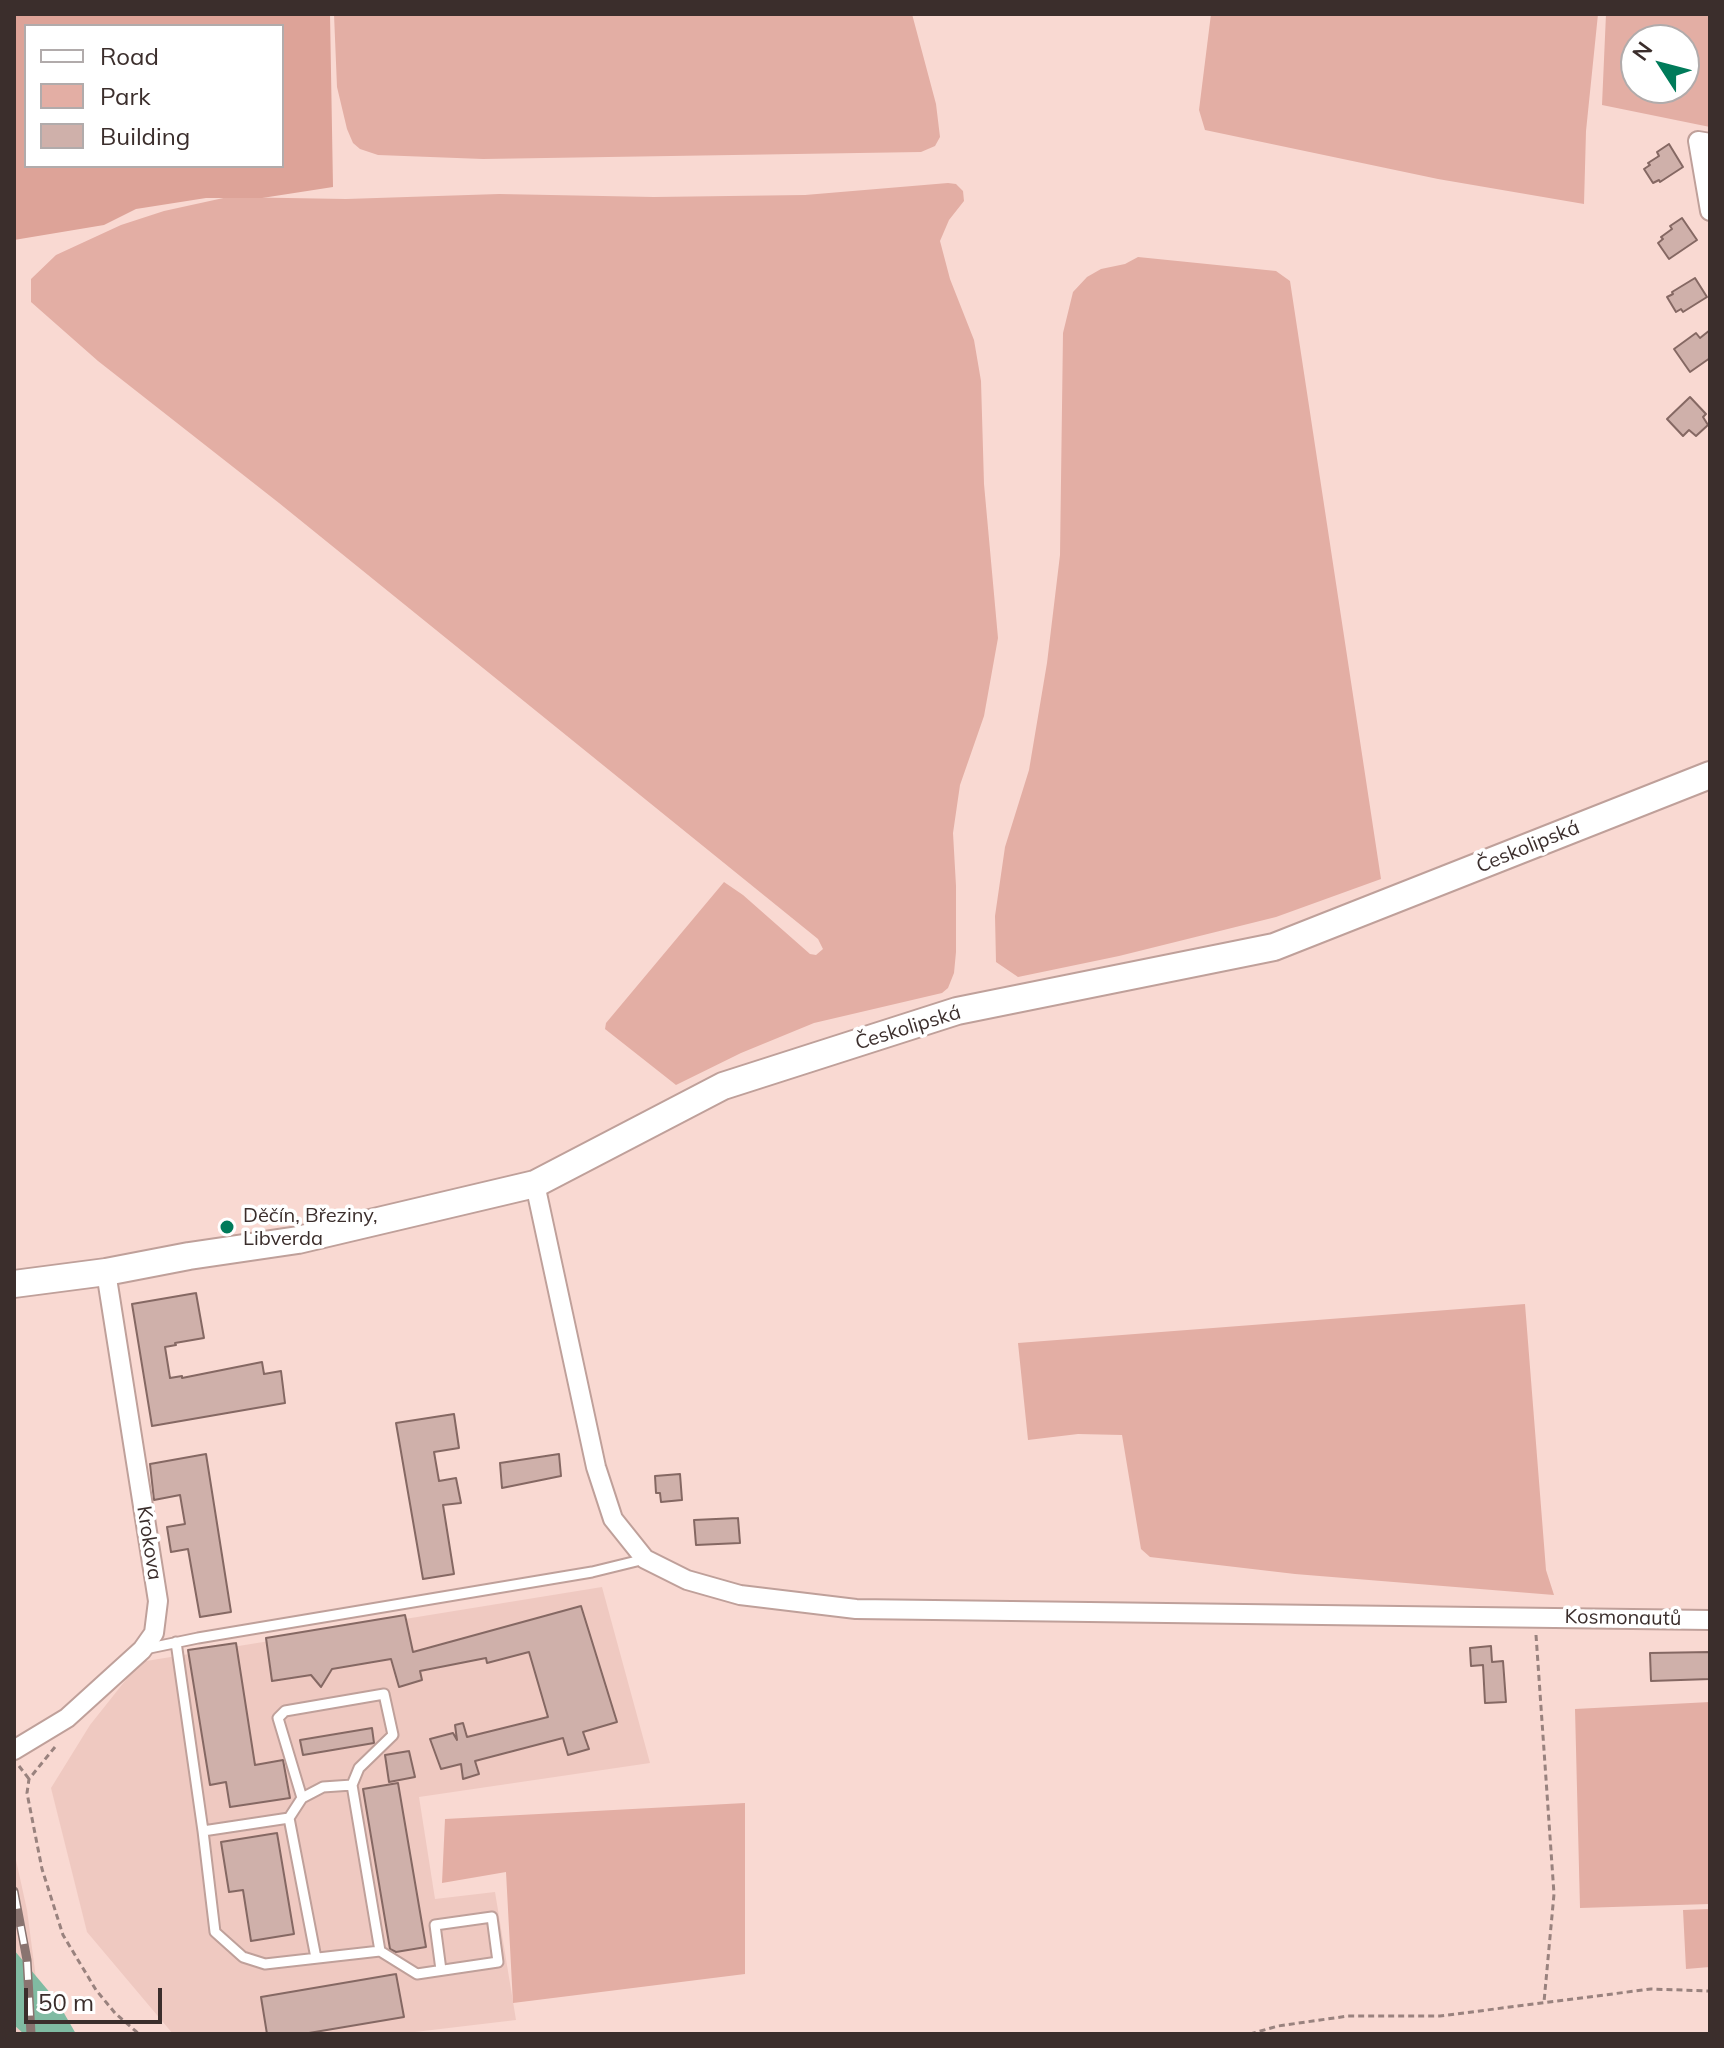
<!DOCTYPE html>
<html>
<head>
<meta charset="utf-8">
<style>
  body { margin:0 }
  #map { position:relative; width:1724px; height:2048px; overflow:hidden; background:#f9d9d2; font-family:Mulish,sans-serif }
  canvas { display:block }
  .frame { position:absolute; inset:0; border:16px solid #3b2e2c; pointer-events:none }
  .legend { position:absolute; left:24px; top:24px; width:260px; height:144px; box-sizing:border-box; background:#fff; border:2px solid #b1abab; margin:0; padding:10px 14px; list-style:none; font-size:24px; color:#3b2e2c }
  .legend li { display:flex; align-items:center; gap:16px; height:40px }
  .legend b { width:40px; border:2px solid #b1abab }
  .north { position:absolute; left:1620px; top:24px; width:80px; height:80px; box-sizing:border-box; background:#fff; border:2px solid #b1abab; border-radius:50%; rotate:306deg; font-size:22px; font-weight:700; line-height:32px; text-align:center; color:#3b2e2c }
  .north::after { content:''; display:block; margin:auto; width:28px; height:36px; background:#007b5a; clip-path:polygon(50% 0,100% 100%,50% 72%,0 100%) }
  .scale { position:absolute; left:24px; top:1988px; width:138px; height:36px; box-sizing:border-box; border:4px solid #3b2e2c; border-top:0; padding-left:10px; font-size:24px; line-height:28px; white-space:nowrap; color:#3b2e2c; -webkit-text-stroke:6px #fff; paint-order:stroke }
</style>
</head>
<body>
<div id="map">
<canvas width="1724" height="2048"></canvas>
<div class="frame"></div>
<ul class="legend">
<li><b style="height:10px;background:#fff"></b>Road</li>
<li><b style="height:22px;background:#e3aea4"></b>Park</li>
<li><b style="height:22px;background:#cfb0aa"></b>Building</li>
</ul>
<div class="north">N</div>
<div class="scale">50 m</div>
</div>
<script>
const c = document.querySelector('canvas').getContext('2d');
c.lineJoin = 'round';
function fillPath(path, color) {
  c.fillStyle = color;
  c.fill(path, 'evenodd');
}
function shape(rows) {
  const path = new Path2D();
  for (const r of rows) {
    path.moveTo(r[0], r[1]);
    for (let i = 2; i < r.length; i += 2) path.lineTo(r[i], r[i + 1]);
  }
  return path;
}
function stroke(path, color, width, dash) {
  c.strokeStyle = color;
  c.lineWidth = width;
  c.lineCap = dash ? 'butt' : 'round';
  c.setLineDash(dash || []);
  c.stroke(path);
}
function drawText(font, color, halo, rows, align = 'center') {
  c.font = font + ' Mulish,sans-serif';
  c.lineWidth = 7;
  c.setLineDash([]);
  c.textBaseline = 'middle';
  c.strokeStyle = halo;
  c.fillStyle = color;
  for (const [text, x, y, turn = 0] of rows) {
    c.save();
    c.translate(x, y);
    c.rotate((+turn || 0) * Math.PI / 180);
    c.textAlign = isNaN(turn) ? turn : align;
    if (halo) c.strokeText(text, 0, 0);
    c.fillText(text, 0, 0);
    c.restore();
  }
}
const built = shape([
  [602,1587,650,1763,419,1797,435,1899,495,1892,516,2020,398,2034,173,2034,87,1932,51,1788,90,1725,140,1662],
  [14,1851,27,1910,37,1986,38,2034,14,2034]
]);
const green = shape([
  [334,14,912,14,936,104,940,137,935,146,921,152,483,159,378,155,360,149,353,143,347,129,337,87],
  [1211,14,1598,14,1586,131,1584,204,1438,179,1205,130,1199,110],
  [1606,14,1710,14,1710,127,1602,105],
  [1684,40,1684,88,1636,88,1636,40],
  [948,183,956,184,963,191,964,201,949,220,940,241,950,279,974,340,981,381,984,484,998,638,984,716,960,785,953,833,956,886,956,952,954,973,948,988,942,993,814,1023,741,1053,676,1085,605,1029,606,1023,724,882,743,895,810,954,816,955,823,949,818,939,279,503,98,361,31,302,31,279,56,255,121,225,164,211,228,197,346,199,499,194,654,197,805,195],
  [1138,257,1276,271,1290,281,1381,879,1276,917,1119,956,1018,977,996,962,995,916,1005,847,1029,770,1047,663,1060,555,1063,333,1073,292,1087,277,1101,269,1125,264],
  [1525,1304,1546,1570,1554,1595,1295,1574,1150,1557,1141,1549,1122,1435,1078,1434,1028,1440,1018,1343],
  [1710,1702,1710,1904,1580,1908,1575,1709],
  [745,1803,745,1974,513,2003,506,1872,442,1883,445,1819],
  [1710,1909,1710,1967,1686,1969,1683,1910]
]);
const forest = shape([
  [14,14,330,14,333,187,262,198,206,198,136,209,104,225,14,240],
  [26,26,282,26,282,166,26,166]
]);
const water = shape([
  [14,1950,57,2001,76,2034,24,2034,14,2025]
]);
const building = shape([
  [1669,144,1683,167,1660,182,1659,180,1653,183,1644,169,1650,165,1648,163,1659,156,1657,152,1669,144],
  [1682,218,1697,240,1669,259,1658,243,1663,239,1661,237,1672,229,1670,226,1682,218],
  [1695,278,1707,297,1683,312,1681,309,1676,312,1667,297,1673,294,1672,292,1695,278],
  [1710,330,1710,358,1690,372,1674,349,1696,333,1700,338,1710,330],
  [1690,397,1706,414,1703,417,1708,425,1696,436,1689,430,1683,436,1667,419,1690,397],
  [196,1293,204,1338,175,1343,176,1345,165,1347,170,1378,182,1376,182,1378,262,1362,264,1374,281,1371,285,1403,152,1426,132,1304,196,1293],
  [454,1414,459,1448,434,1452,439,1481,456,1478,461,1503,443,1505,454,1574,423,1579,396,1423,454,1414],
  [206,1454,231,1612,200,1617,188,1549,171,1552,167,1527,185,1524,180,1495,154,1500,150,1464,206,1454],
  [559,1454,561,1476,502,1488,500,1463,559,1454],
  [680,1474,682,1500,661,1502,660,1493,656,1493,655,1476,680,1474],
  [738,1518,740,1543,696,1545,694,1520,738,1518],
  [581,1606,617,1722,583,1732,589,1749,568,1755,563,1738,475,1761,479,1774,463,1779,461,1764,441,1769,430,1739,453,1733,457,1740,455,1725,463,1723,467,1737,548,1717,529,1652,487,1663,486,1658,420,1671,422,1680,399,1687,391,1659,332,1669,321,1687,311,1675,272,1681,266,1638,405,1615,413,1652,581,1606],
  [236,1643,255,1765,283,1760,290,1798,230,1807,226,1782,210,1785,188,1650,236,1643],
  [1491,1646,1492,1662,1503,1661,1506,1702,1485,1703,1483,1665,1471,1666,1470,1648,1491,1646],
  [1710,1652,1710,1679,1651,1681,1650,1653,1710,1652],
  [372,1728,374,1743,303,1755,300,1740,372,1728],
  [409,1751,415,1777,389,1782,385,1755,409,1751],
  [398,1783,426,1947,396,1952,390,1949,363,1789,398,1783],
  [277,1833,294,1934,251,1941,243,1890,229,1892,221,1842,277,1833],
  [396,1974,404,2017,303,2034,267,2034,261,1997,396,1974]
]);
const path = shape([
  [1536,1635,1554,1894,1544,2002],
  [55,1747,29,1779,27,1793,42,1869,63,1935,96,1990,115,2013,139,2034],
  [19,1766,29,1779],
  [1250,2034,1278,2026,1348,2016,1440,2016,1651,1989,1710,1991]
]);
const lane = shape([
  [176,1642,203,1831,289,1818,302,1798,323,1787,352,1785],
  [145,1649,198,1638,592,1572,645,1559],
  [289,1818,316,1958],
  [203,1831,215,1932,243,1957,265,1964,380,1951,352,1785,359,1768,393,1735,384,1694,285,1711,278,1718,302,1798],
  [380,1951,417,1974,498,1962,492,1917,435,1925,441,1970]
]);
const street = shape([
  [1710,143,1698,141,1710,211],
  [535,1184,596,1467,613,1519,645,1559,687,1580,740,1595,856,1609,1710,1620],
  [14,1750,67,1718,142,1650,154,1633,158,1601,106,1272]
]);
const secondary = shape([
  [14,1284,106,1272,189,1256,298,1240,535,1184,723,1086,957,1011,1274,947,1710,775]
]);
const rail = shape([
  [14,1891,27,1960,31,2034]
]);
const markers = [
  [227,1227,8,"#007b5a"]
];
const streetNames = [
  ["Českolipská",1528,847,-22],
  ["Českolipská",908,1028,-17],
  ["Krokova",149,1543,81],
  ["Kosmonautů",1623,1618,1]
];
const poiNames = [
  ["Děčín, Březiny,",243,1216],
  ["Libverda",243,1239]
];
fillPath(built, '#efc9c1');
fillPath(green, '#e3aea4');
fillPath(forest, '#dda398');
fillPath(water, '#80bba2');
fillPath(building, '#cfb0aa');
stroke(building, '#856863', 2);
stroke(lane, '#bfa09a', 13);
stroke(street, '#bfa09a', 22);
stroke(secondary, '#bfa09a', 30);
stroke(path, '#99827e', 3, [6, 4]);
stroke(lane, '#fff', 9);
stroke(street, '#fff', 18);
stroke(secondary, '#fff', 26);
stroke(rail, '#897470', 9);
stroke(rail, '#fff', 6, [18]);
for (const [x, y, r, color] of markers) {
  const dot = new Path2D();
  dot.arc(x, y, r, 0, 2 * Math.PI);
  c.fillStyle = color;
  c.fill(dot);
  stroke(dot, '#fff', 3);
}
drawText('20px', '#3b2e2c', '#fff', streetNames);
drawText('20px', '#3b2e2c', '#fff', poiNames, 'left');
</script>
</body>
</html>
